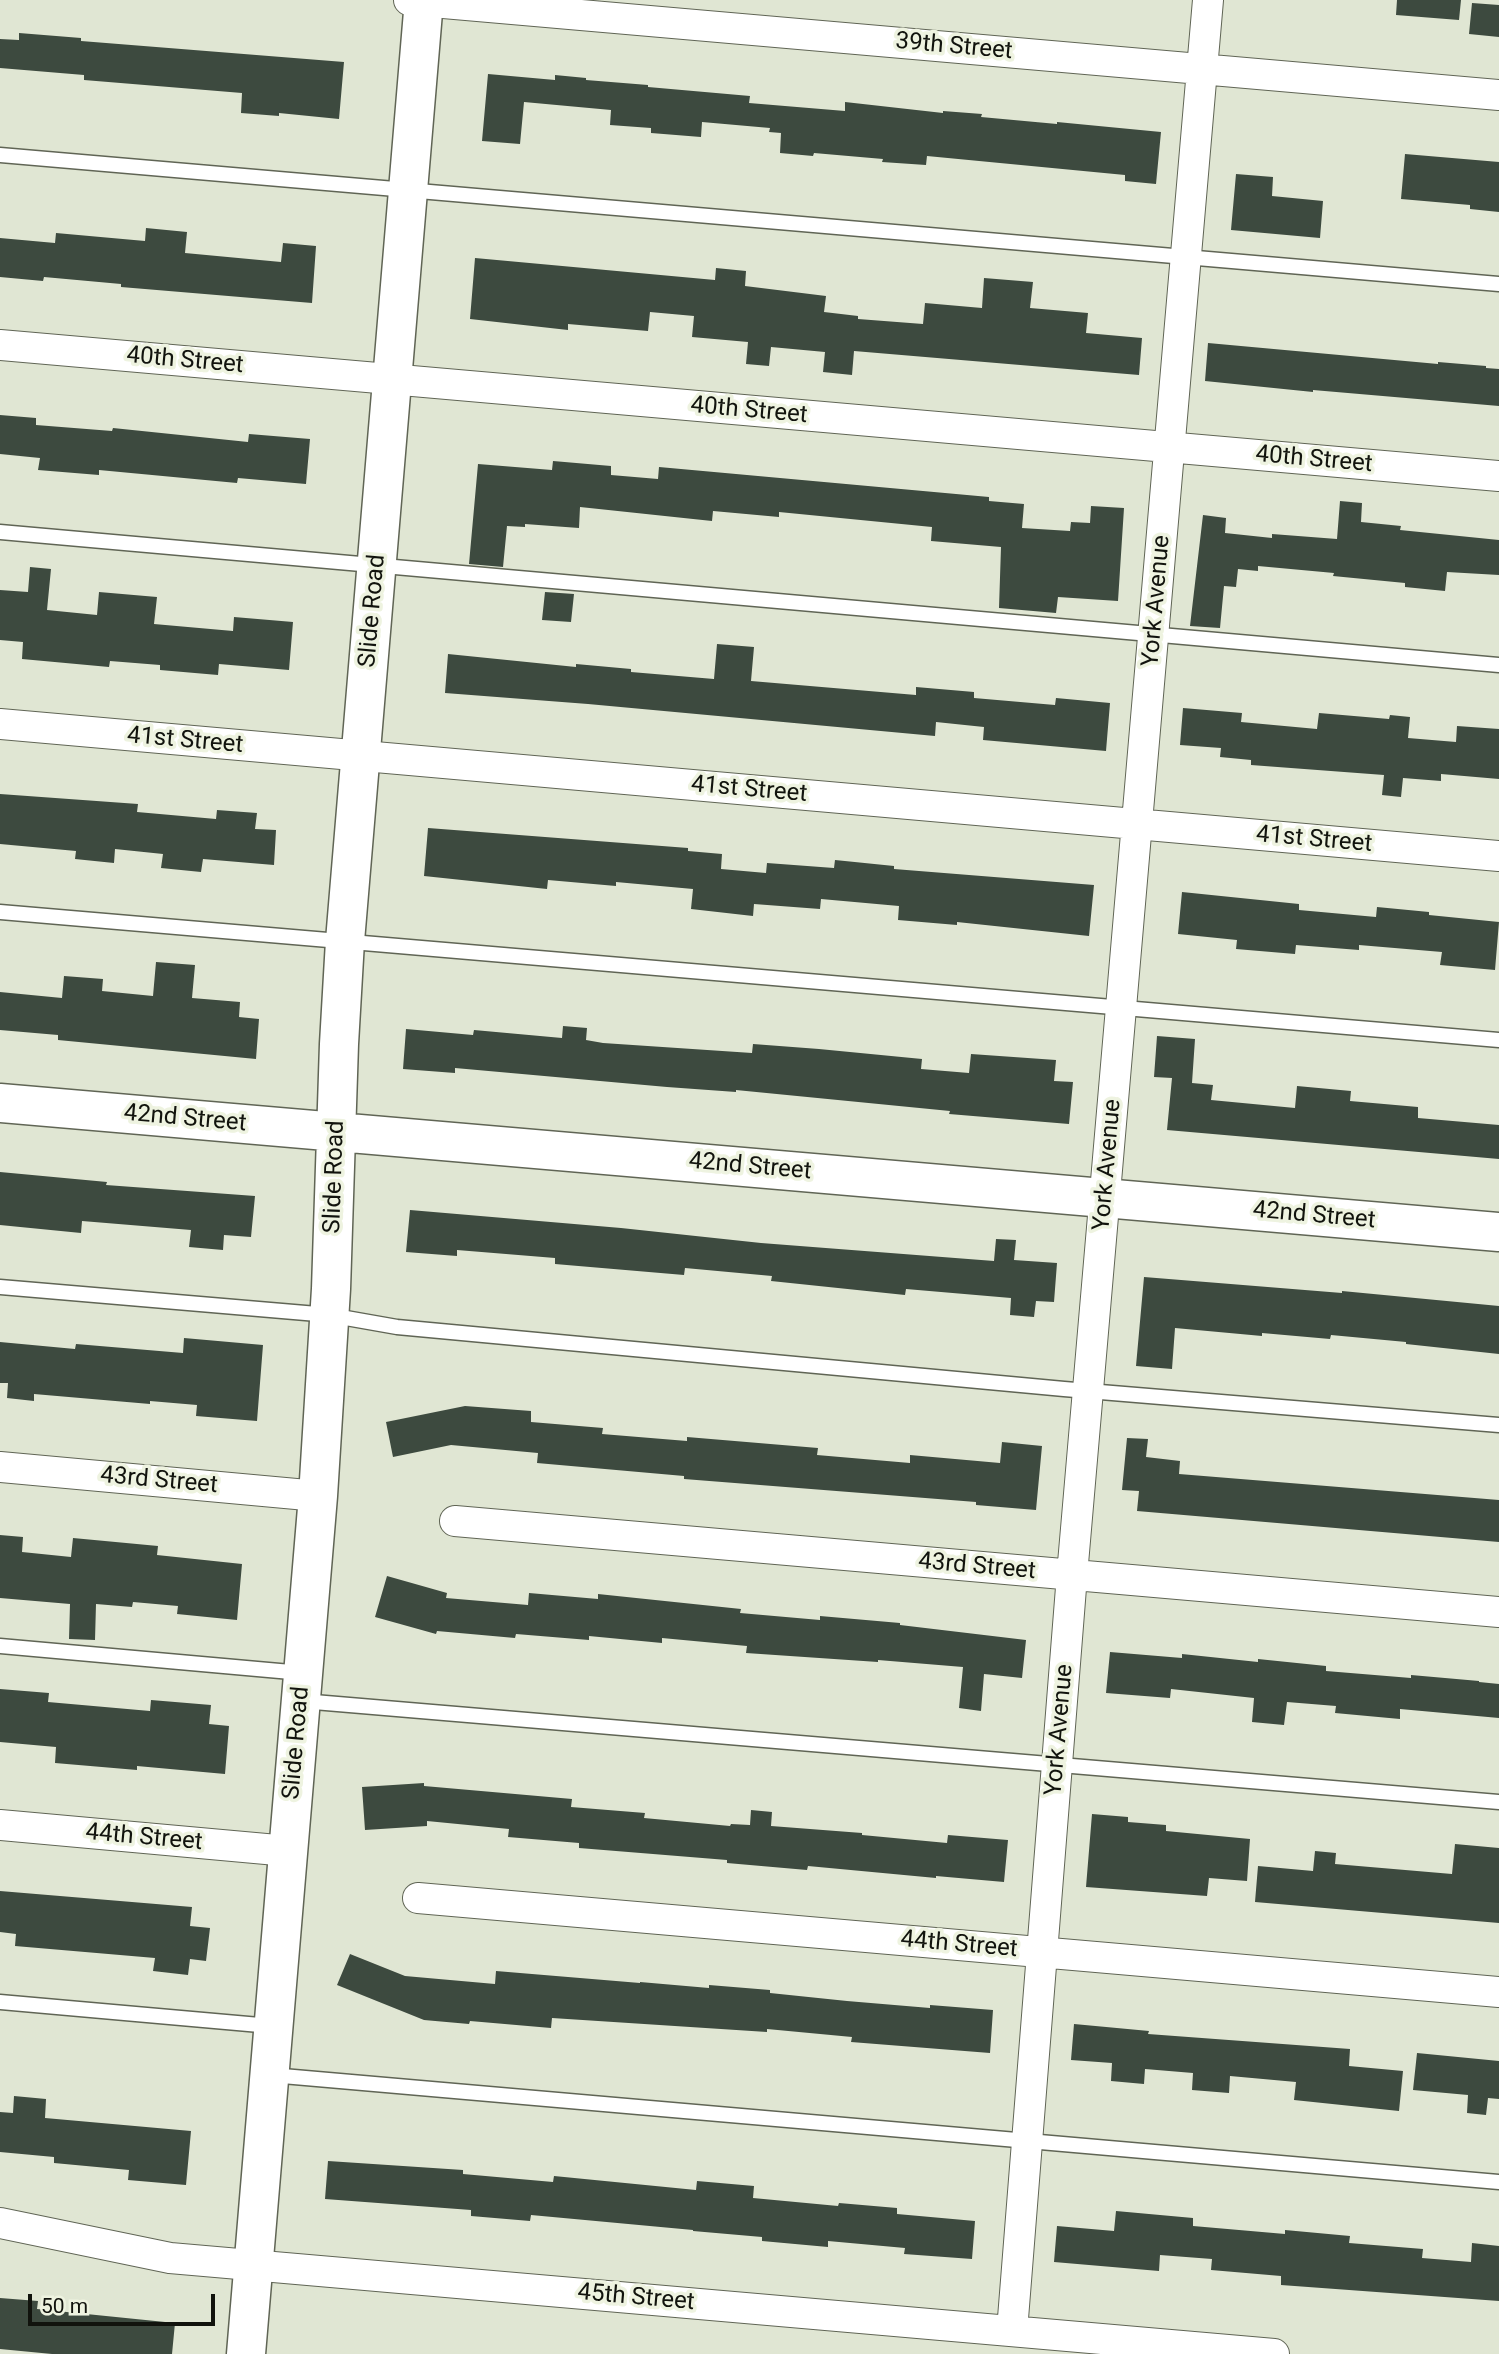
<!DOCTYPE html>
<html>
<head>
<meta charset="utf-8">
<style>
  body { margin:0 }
  #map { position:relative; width:1499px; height:2354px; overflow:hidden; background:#e0e6d3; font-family:Roboto,sans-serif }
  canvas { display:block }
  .scale { position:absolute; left:28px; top:2294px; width:187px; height:32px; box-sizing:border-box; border:4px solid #11130d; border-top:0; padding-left:9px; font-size:21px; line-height:24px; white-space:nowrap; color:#11130d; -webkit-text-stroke:5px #eef3e0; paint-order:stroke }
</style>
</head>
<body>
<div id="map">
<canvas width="1499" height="2354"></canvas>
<div class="scale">50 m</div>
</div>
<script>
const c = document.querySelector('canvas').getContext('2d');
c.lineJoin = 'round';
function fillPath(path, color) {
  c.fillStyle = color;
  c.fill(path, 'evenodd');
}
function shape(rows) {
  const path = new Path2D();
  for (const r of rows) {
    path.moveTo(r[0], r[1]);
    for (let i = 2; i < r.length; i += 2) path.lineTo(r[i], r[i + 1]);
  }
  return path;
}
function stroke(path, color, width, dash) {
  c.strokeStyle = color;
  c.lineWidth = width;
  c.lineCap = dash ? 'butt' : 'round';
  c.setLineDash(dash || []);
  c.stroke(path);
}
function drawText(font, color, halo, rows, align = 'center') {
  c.font = font + ' Roboto,sans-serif';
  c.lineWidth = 7;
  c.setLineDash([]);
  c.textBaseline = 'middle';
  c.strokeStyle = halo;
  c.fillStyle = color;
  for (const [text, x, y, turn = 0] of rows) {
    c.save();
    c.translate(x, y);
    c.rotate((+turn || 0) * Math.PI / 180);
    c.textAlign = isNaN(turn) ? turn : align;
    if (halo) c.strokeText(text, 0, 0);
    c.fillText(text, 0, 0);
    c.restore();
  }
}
const building = shape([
  [1397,0,1461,0,1459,20,1396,15],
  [1472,3,1499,5,1499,37,1469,34],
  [19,33,81,38,81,41,344,62,339,119,279,113,279,116,241,113,242,93,84,80,84,75,0,68,0,39,19,40],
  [488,74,555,80,555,75,586,78,586,80,648,85,648,87,750,96,749,103,845,111,845,102,943,113,943,111,982,114,981,117,1057,124,1057,122,1161,132,1156,184,1125,181,1125,175,927,156,926,165,882,162,883,159,814,153,813,156,780,153,781,133,769,132,770,128,702,122,701,137,651,133,651,128,610,125,611,110,524,102,520,144,482,141],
  [1405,154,1499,162,1499,212,1470,209,1470,205,1401,199],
  [1236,174,1273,177,1272,196,1323,201,1320,238,1231,230],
  [146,228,187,232,185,253,281,262,283,243,316,246,312,303,121,287,121,284,44,277,43,281,0,277,0,238,55,243,56,233,145,241],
  [475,258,715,280,716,268,746,271,745,286,826,296,824,312,858,316,858,319,923,324,925,303,982,308,984,278,1033,282,1030,308,1088,313,1086,333,1142,338,1139,375,854,351,852,375,823,372,825,352,771,347,769,366,746,364,748,342,692,337,694,316,650,312,648,331,568,324,568,330,470,319],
  [1208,343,1438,364,1438,362,1486,366,1486,368,1499,369,1499,406,1313,390,1313,392,1205,381],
  [0,415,36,418,36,425,112,431,113,428,248,442,249,434,310,439,306,484,238,478,237,483,99,470,99,475,38,470,40,458,0,454],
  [553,461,611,466,611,475,658,479,659,467,989,497,989,501,1024,504,1022,528,1070,531,1071,522,1090,523,1091,506,1124,508,1118,601,1058,597,1056,613,999,608,1001,547,931,541,932,527,779,512,779,517,713,511,712,521,580,507,579,528,525,524,525,527,507,526,503,567,469,564,478,464,552,470],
  [1340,501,1362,503,1361,522,1401,526,1400,530,1499,540,1499,575,1447,572,1445,591,1405,587,1405,583,1333,576,1334,573,1258,566,1258,571,1238,569,1236,587,1224,586,1220,628,1190,626,1203,515,1226,518,1225,533,1272,538,1272,534,1337,539],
  [30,567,51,569,47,610,97,615,99,592,157,597,154,624,233,631,234,617,293,622,289,670,219,664,218,675,160,670,160,665,110,661,109,667,22,659,23,642,0,640,0,590,28,592],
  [545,592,574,594,571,622,542,620],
  [717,644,754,647,751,681,916,695,916,687,974,692,974,698,1055,705,1056,698,1110,703,1106,751,983,740,984,727,936,722,935,736,588,704,445,693,448,654,576,667,576,664,631,669,631,672,714,679],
  [1183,708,1242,713,1241,722,1317,729,1319,713,1389,719,1390,715,1410,717,1408,738,1456,742,1457,726,1499,729,1499,779,1441,774,1441,781,1403,778,1401,797,1382,795,1384,775,1251,765,1251,760,1220,757,1221,748,1180,745],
  [0,794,138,804,137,812,216,819,217,810,257,813,255,829,276,830,274,865,203,859,201,872,161,868,163,854,115,849,114,863,75,859,76,851,0,844],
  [428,828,688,848,688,851,722,854,721,869,766,873,767,863,834,868,835,860,894,866,894,869,1094,885,1089,936,957,922,957,925,898,920,899,906,821,899,820,909,754,904,753,916,691,909,693,889,616,882,616,886,548,880,547,889,424,876],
  [1182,892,1299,904,1299,910,1376,917,1377,907,1429,912,1429,915,1499,922,1495,970,1440,965,1442,952,1359,945,1359,950,1296,945,1295,954,1236,949,1237,940,1178,934],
  [156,962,195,965,192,998,240,1002,239,1017,259,1019,256,1059,58,1040,58,1035,0,1030,0,992,62,998,64,976,103,979,102,991,153,996],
  [563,1026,587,1028,586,1040,603,1043,752,1053,753,1044,819,1049,922,1059,921,1069,969,1073,971,1054,1056,1060,1054,1081,1073,1082,1069,1124,949,1114,950,1111,736,1090,736,1092,667,1087,455,1068,455,1073,403,1069,406,1029,473,1035,474,1030,562,1038],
  [1157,1036,1195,1039,1192,1083,1213,1085,1211,1100,1295,1108,1297,1086,1351,1091,1350,1101,1418,1107,1418,1118,1499,1125,1499,1159,1167,1130,1172,1078,1154,1077],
  [0,1172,107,1182,106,1185,255,1196,251,1237,224,1235,223,1250,189,1247,191,1230,82,1221,81,1233,0,1225],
  [410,1210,621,1228,761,1243,994,1261,996,1239,1016,1240,1014,1260,1057,1263,1054,1302,1036,1301,1034,1317,1010,1315,1011,1298,906,1289,905,1295,771,1281,772,1276,685,1268,684,1275,555,1264,555,1258,457,1250,457,1256,406,1252],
  [1144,1277,1342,1293,1342,1291,1499,1306,1499,1354,1406,1344,1406,1342,1331,1335,1330,1339,1262,1333,1262,1336,1175,1328,1172,1369,1136,1366],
  [184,1338,263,1345,257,1421,196,1416,197,1405,150,1401,150,1404,34,1394,34,1401,7,1398,8,1383,0,1383,0,1342,75,1349,76,1344,183,1353],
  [465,1406,531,1411,531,1422,603,1428,602,1434,687,1441,687,1437,818,1448,817,1455,910,1463,910,1455,1000,1463,1002,1442,1042,1446,1036,1510,976,1505,976,1502,684,1479,684,1476,537,1463,538,1453,451,1445,393,1457,386,1422],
  [1127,1438,1148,1439,1146,1457,1180,1461,1179,1474,1499,1500,1499,1542,1137,1511,1139,1491,1122,1490],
  [0,1535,23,1537,22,1552,71,1557,73,1538,158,1546,157,1555,242,1564,237,1620,177,1614,178,1606,133,1602,132,1607,96,1604,95,1640,69,1639,70,1604,0,1598],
  [387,1576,447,1593,446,1598,528,1605,529,1593,598,1599,598,1594,741,1609,740,1613,820,1620,820,1616,900,1623,900,1625,1026,1640,1022,1678,984,1674,981,1711,959,1708,963,1667,878,1660,878,1662,746,1653,747,1646,662,1638,662,1643,589,1636,589,1640,516,1634,515,1638,437,1631,436,1634,375,1617],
  [1110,1652,1182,1658,1182,1654,1258,1662,1258,1659,1326,1666,1326,1671,1411,1678,1411,1675,1479,1681,1479,1682,1499,1684,1499,1718,1400,1709,1400,1719,1335,1713,1336,1706,1287,1702,1284,1725,1252,1722,1254,1698,1171,1689,1170,1698,1106,1693],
  [0,1689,49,1693,48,1702,150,1711,151,1700,211,1705,209,1724,229,1726,225,1774,137,1766,137,1770,55,1763,56,1747,0,1742],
  [424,1783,424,1786,572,1799,571,1807,645,1813,644,1818,730,1826,731,1824,750,1825,751,1810,772,1812,771,1826,862,1833,862,1835,947,1843,948,1835,1008,1840,1004,1882,936,1876,936,1878,808,1866,807,1870,727,1863,727,1860,579,1848,579,1843,508,1837,509,1829,427,1821,427,1826,365,1830,362,1787],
  [1092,1814,1128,1817,1128,1822,1166,1825,1166,1831,1250,1839,1247,1881,1209,1878,1207,1896,1086,1887],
  [1455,1844,1499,1848,1499,1923,1255,1902,1258,1866,1313,1871,1315,1851,1336,1853,1335,1864,1452,1874],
  [0,1891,192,1907,190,1926,210,1928,206,1961,190,1959,188,1975,153,1971,155,1958,15,1946,16,1934,0,1932],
  [350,1954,405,1976,495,1984,496,1971,640,1983,640,1982,709,1988,709,1985,770,1990,770,1993,847,2001,930,2008,930,2005,993,2010,990,2053,851,2042,852,2037,767,2029,767,2032,552,2018,551,2028,470,2021,469,2024,424,2020,337,1985],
  [1074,2024,1149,2031,1148,2034,1350,2049,1349,2066,1403,2071,1399,2111,1294,2100,1296,2082,1230,2076,1229,2093,1192,2090,1193,2073,1145,2069,1144,2084,1111,2081,1112,2063,1071,2060],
  [1417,2053,1499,2061,1499,2099,1488,2098,1486,2115,1467,2113,1468,2095,1413,2090],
  [14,2096,46,2099,45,2118,191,2131,186,2185,128,2180,129,2170,54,2163,54,2157,0,2152,0,2112,13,2113],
  [328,2161,463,2170,463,2174,553,2182,554,2176,696,2190,697,2181,754,2186,753,2198,838,2206,839,2203,897,2208,897,2214,975,2221,972,2259,904,2254,905,2248,828,2241,828,2247,762,2241,762,2237,693,2231,693,2230,531,2215,530,2221,471,2216,471,2210,325,2199],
  [1116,2211,1193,2218,1193,2226,1285,2234,1285,2230,1350,2236,1349,2243,1423,2249,1422,2258,1471,2262,1472,2243,1499,2246,1499,2301,1281,2285,1281,2276,1211,2270,1212,2259,1160,2255,1159,2271,1054,2262,1057,2226,1114,2231],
  [0,2298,38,2301,37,2309,175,2323,172,2354,52,2354,0,2349]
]);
const lane = shape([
  [0,155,1499,284],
  [0,532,1499,665],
  [0,912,1499,1040],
  [0,1287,329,1315,397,1327,1064,1389,1499,1425],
  [0,1646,302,1673],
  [302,1701,1499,1802],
  [0,2002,271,2026],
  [271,2075,1499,2182]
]);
const street = shape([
  [409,0,1499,95],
  [0,345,1499,476],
  [0,724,1499,856],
  [0,1467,318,1496],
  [455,1521,1499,1612],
  [0,1825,288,1851],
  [418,1898,1499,1992],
  [0,2223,170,2258,1274,2354],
  [1012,2331,1072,1575,1208,0]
]);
const secondary = shape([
  [0,1103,1499,1232],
  [246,2354,318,1496,331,1289,339,1044,345,941,424,0]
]);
const streetNames = [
  ["39th Street",954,47,5],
  ["40th Street",185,361,5],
  ["40th Street",749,411,5],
  ["40th Street",1314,460,5],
  ["York Avenue",1157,601,-85],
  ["Slide Road",373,611,-85],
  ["41st Street",185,741,5],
  ["41st Street",749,790,5],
  ["41st Street",1314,840,5],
  ["42nd Street",185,1119,5],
  ["York Avenue",1108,1165,-85],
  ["42nd Street",750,1167,5],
  ["Slide Road",335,1177,-88],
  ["42nd Street",1314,1216,5],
  ["43rd Street",159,1481,5],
  ["43rd Street",977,1567,5],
  ["York Avenue",1060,1730,-85],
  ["Slide Road",297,1743,-85],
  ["44th Street",144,1838,5],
  ["44th Street",959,1945,5],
  ["45th Street",636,2298,5]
];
fillPath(building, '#3d4a3f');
stroke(lane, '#606555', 17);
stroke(street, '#606555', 32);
stroke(secondary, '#606555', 41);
stroke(lane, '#fff', 14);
stroke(street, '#fff', 30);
stroke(secondary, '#fff', 38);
drawText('24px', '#11130d', '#eef3e0', streetNames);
</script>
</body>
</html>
